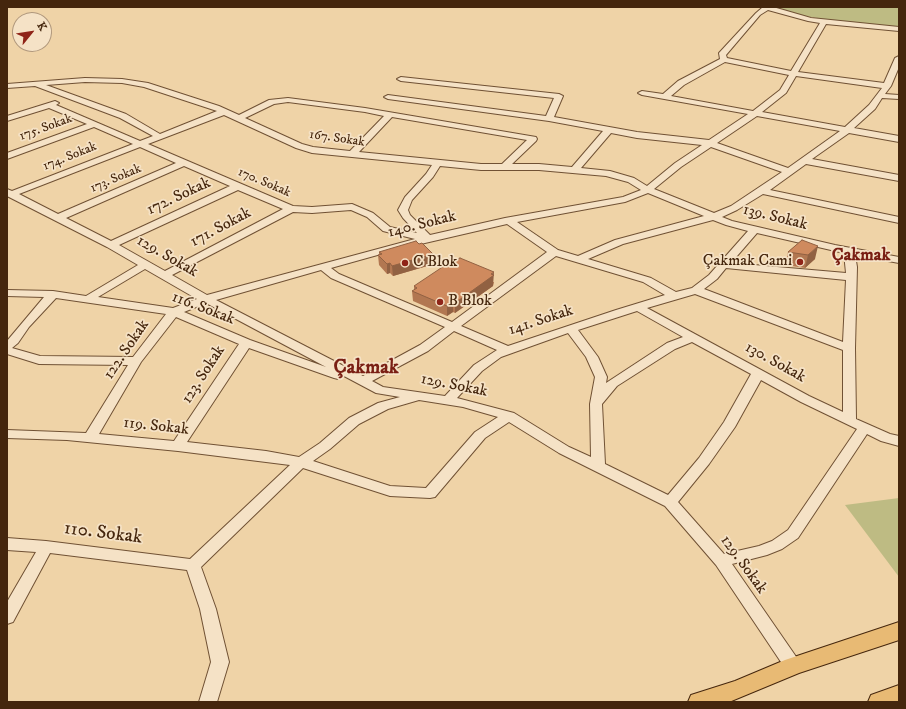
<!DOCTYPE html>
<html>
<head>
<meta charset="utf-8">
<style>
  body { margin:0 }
  #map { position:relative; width:906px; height:709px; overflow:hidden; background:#efd3a7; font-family:"IM FELL DW Pica",serif }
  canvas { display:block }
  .frame { position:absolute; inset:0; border:8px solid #45260d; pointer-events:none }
  .north { position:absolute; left:12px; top:12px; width:40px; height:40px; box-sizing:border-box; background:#f5e2c6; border:1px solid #af977c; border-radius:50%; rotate:60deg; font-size:11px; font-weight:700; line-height:16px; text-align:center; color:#45260d }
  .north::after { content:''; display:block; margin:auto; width:14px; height:18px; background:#8f2418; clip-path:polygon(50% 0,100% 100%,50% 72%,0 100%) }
</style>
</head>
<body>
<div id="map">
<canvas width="906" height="709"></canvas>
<div class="frame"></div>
<div class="north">K</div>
</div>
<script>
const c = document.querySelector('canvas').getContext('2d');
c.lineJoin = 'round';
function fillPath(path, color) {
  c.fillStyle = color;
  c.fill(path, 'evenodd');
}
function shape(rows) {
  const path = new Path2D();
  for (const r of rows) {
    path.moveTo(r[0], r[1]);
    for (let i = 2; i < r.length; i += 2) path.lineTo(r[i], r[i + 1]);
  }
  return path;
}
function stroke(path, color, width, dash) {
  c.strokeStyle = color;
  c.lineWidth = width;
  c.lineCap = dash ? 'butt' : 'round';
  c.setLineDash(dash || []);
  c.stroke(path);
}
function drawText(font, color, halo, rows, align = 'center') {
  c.font = font + ' "IM FELL DW Pica",serif';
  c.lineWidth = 3.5;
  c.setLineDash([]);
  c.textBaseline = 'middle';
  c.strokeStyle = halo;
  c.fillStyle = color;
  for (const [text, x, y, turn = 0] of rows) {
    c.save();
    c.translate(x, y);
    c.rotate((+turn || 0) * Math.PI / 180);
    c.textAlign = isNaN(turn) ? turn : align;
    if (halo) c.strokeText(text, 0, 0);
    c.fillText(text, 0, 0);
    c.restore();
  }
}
const green = shape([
  [775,7,899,7,899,28,841,22,799,15],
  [899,498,899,577,845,505]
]);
const minor = shape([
  [763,7,773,7,811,18,899,27,899,31,826,24,798,72,884,83,895,58,899,56,899,67,891,86,885,94,899,95,899,99,882,98,875,109,854,128,899,136,899,142,849,133,812,159,899,175,899,181,806,164,770,190,899,217,899,223,763,194,737,210,722,217,732,221,835,245,899,257,899,263,855,255,857,267,855,348,856,419,890,434,899,436,899,446,881,441,867,434,798,538,782,549,767,555,732,564,799,661,802,666,799,671,793,673,787,671,716,565,665,506,559,453,509,422,485,438,435,497,430,498,390,496,303,468,201,567,216,609,229,662,217,702,199,702,211,662,200,609,187,570,50,553,13,622,7,624,7,602,36,552,7,550,7,538,46,541,190,559,290,465,178,451,67,440,7,438,7,430,86,433,128,365,39,364,7,354,7,341,44,297,7,296,7,290,53,291,86,296,138,265,107,247,7,196,7,189,12,191,133,144,94,127,7,159,7,153,87,124,49,108,7,121,7,116,55,101,59,103,56,105,140,141,153,136,120,118,35,86,7,88,7,84,85,78,122,79,148,83,219,106,239,115,269,100,288,98,365,108,536,137,537,139,536,141,512,164,539,164,572,167,603,131,549,121,388,99,384,97,388,95,546,116,554,98,401,81,397,79,401,77,559,94,563,96,554,117,637,132,709,140,748,114,642,95,638,93,642,91,663,94,678,81,720,59,719,53,756,13,763,7],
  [768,10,808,21,820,23,791,71,727,58,726,55,760,15,768,10],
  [725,62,789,75,780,90,753,111,671,96,684,85,725,62],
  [796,76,882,88,869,105,845,127,762,112,786,93,796,76],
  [85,82,122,83,144,87,217,111,160,134,126,114,46,85,85,82],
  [288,102,365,112,384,116,350,151,313,147,302,144,245,118,274,104,288,102],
  [224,115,296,148,312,153,432,165,426,174,405,197,398,210,403,218,417,233,390,227,373,213,352,204,312,207,293,206,148,144,224,115],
  [757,116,840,131,788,168,717,143,757,116],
  [392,117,527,140,502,164,481,164,359,152,392,117],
  [611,133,637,138,702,145,675,163,647,186,634,178,610,171,581,168,611,133],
  [140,147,176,163,58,214,19,194,140,147],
  [711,147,782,172,731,206,714,213,654,189,681,167,711,147],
  [184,166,230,186,111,241,66,218,184,166],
  [440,166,481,170,539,170,606,176,628,182,641,190,623,197,505,218,430,235,410,215,408,210,412,200,433,177,440,166],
  [238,190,283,209,165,271,119,245,238,190],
  [648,193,704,216,615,240,578,256,558,250,517,222,625,202,648,193],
  [351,210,367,217,383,231,415,239,207,295,172,275,293,212,312,213,351,210],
  [713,220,726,225,748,231,709,275,692,288,676,292,651,278,588,259,623,244,713,220],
  [507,224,547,252,452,322,339,274,331,268,399,249,507,224],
  [757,233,844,253,846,273,731,263,757,233],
  [556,256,643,282,665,295,616,310,508,346,461,326,556,256],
  [726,268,846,280,843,342,704,289,717,279,726,268],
  [145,269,197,299,173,308,98,297,145,269],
  [321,270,331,278,445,327,420,345,363,376,216,300,321,270],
  [695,294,843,350,843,412,809,396,647,308,695,294],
  [56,298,166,314,133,357,40,356,12,348,18,343,29,327,56,298],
  [206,303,326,367,250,340,184,312,206,303],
  [637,311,683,337,667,343,606,383,607,377,598,357,578,330,637,311],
  [176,317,239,344,174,441,99,434,141,362,176,317],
  [454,331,497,350,474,365,445,396,383,387,372,381,428,351,454,331],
  [568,333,586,357,595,377,590,404,591,457,569,447,514,413,457,398,482,371,501,357,568,333],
  [692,342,751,374,724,422,699,458,668,495,605,464,602,404,617,386,675,349,692,342],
  [249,348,334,378,338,379,344,376,376,393,400,397,378,403,349,418,320,443,299,457,266,451,187,442,249,348],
  [761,380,801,402,857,429,788,530,772,541,759,546,724,554,678,502,709,464,735,427,761,380],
  [419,400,463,407,498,417,475,432,426,488,390,486,313,461,330,449,359,424,388,409,419,400]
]);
const major = shape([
  [899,622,899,640,799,673,729,702,688,702,691,695,735,681,785,660,899,622],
  [899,685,899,702,868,702,871,695,899,685]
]);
const wall = shape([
  [802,240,815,259,805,268,785,265,788,252],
  [379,252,433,254,434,264,393,276,390,273,387,274,379,265,378,255,379,255],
  [494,282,493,286,455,313,453,312,447,316,413,301,412,291,414,290,414,286]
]);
const shadedWall = shape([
  [818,246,815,259,805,268,808,255],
  [433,254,434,264,393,276,392,266],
  [390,263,390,273,387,274,387,264],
  [494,272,493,286,455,313,455,303],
  [453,302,453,312,447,316,447,306]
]);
const building = shape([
  [802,240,818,246,808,255,788,252,802,240],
  [416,241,419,244,422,243,433,254,392,266,390,263,387,264,378,255,382,254,379,252,416,241],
  [460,258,494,272,491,274,494,275,455,303,453,302,447,306,412,291,417,288,414,286,453,260,455,261,460,258]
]);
const markers = [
  [800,262,4,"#8f2418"],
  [405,263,4,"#8f2418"],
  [440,302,4,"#8f2418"]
];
const farStreetnames = [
  ["175. Sokak",46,128,-20],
  ["167. Sokak",337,139,8],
  ["174. Sokak",70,157,-22],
  ["173. Sokak",116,179,-23],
  ["170. Sokak",264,183,23]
];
const streetNames = [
  ["172. Sokak",179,197,-25],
  ["139. Sokak",775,218,14],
  ["140. Sokak",422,225,-14],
  ["171. Sokak",221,228,-28],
  ["129. Sokak",167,257,30],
  ["116. Sokak",203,309,21],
  ["141. Sokak",541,321,-18],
  ["122. Sokak",127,350,-56],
  ["130. Sokak",775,363,29],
  ["123. Sokak",204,375,-57],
  ["129. Sokak",454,386,11],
  ["119. Sokak",156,427,6],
  ["129. Sokak",743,565,54]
];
const poiNames = [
  ["Çakmak Cami",792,262,"right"],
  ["C Blok",413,263],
  ["B Blok",448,302]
];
const quarterNames = [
  ["Çakmak",861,256]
];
const nearStreetnames = [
  ["110. Sokak",103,534,7]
];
const districtNames = [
  ["Çakmak",366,369]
];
fillPath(green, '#bebb83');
stroke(minor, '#705134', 2);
stroke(major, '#45260d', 2);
fillPath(minor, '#f5e2c6');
fillPath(major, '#e8ba74');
fillPath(wall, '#b27751');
fillPath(shadedWall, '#916142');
fillPath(building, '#cf8a5e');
stroke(building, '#916142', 1);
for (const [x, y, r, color] of markers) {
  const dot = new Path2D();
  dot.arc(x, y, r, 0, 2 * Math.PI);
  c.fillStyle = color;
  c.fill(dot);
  stroke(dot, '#f5e2c6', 1.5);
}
drawText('13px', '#45260d', '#f5e2c6', farStreetnames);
drawText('16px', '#45260d', '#f5e2c6', streetNames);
drawText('16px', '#45260d', '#f5e2c6', poiNames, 'left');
drawText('bold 18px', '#7a1f14', '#f5e2c6', quarterNames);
drawText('19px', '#45260d', '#f5e2c6', nearStreetnames);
drawText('bold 20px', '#7a1f14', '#f5e2c6', districtNames);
</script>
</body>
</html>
